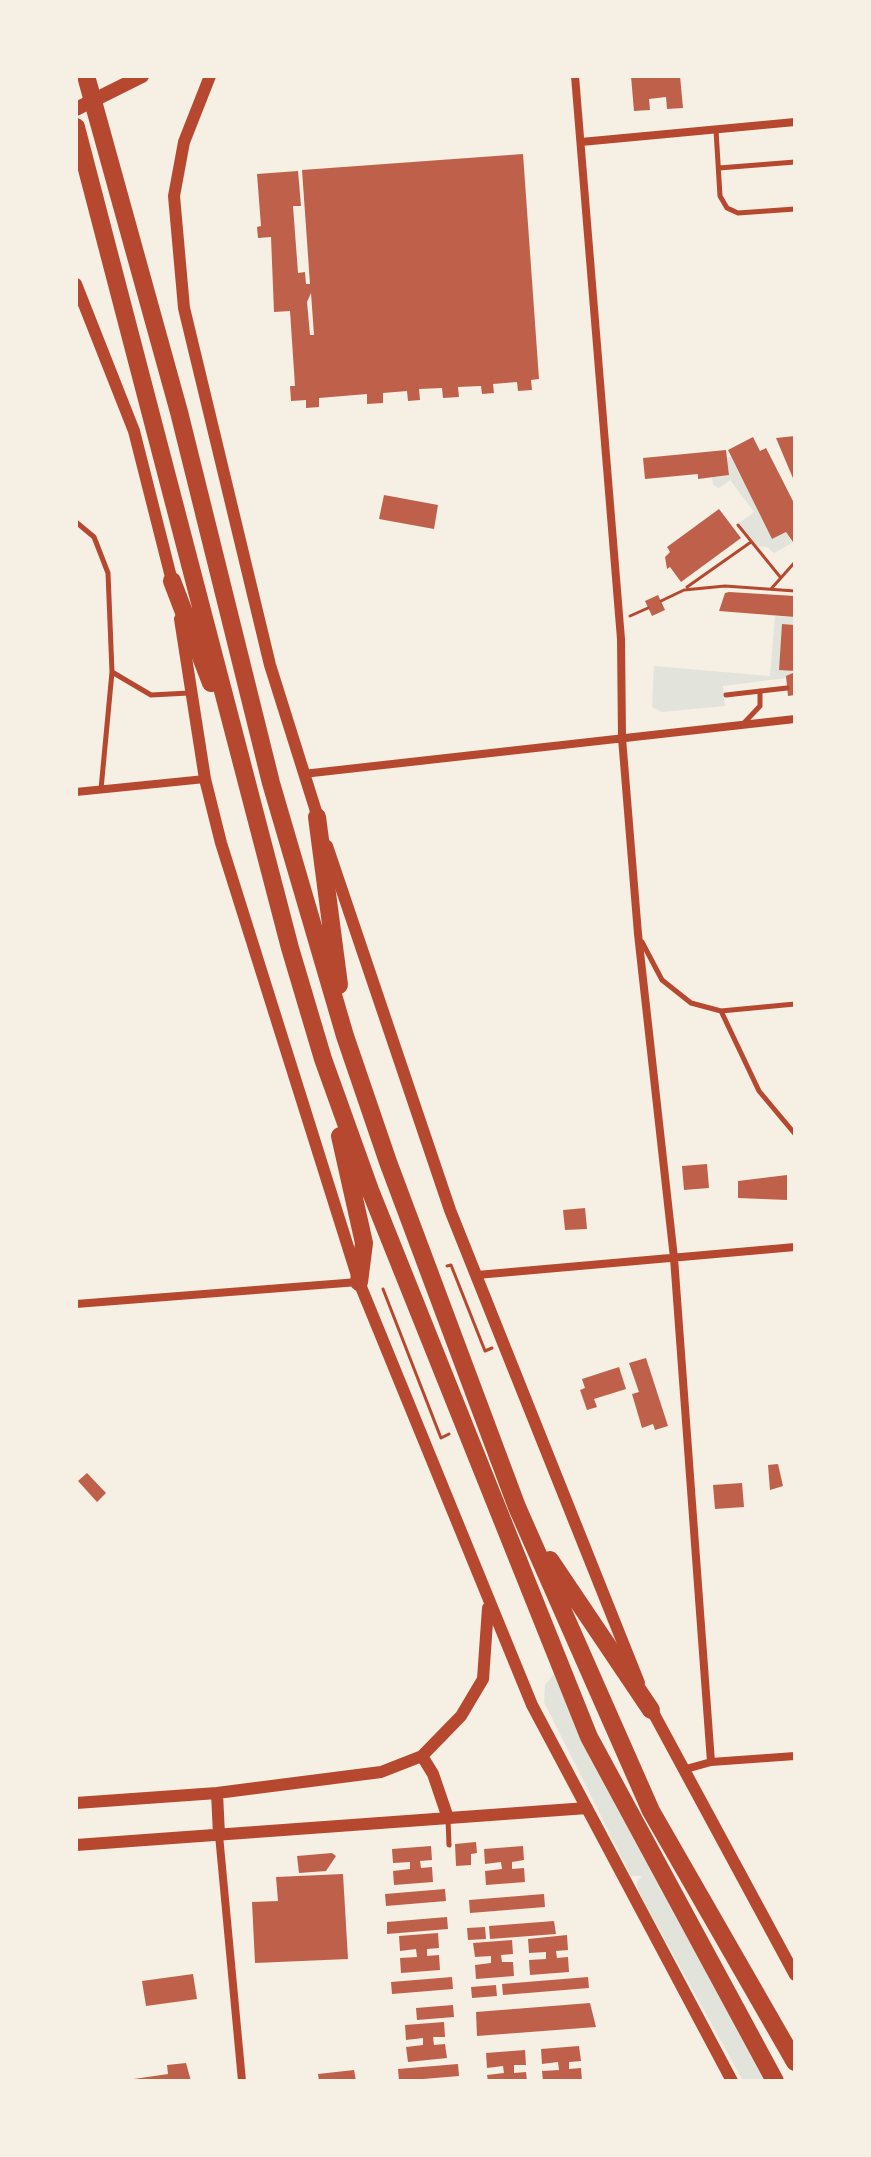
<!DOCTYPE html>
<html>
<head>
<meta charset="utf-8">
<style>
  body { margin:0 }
  #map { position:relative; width:871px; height:2157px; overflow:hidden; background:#f6efe4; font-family:Montserrat,sans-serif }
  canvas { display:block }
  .frame { position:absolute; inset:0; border:78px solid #f6efe4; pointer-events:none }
</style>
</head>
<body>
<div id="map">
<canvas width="871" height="2157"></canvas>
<div class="frame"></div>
</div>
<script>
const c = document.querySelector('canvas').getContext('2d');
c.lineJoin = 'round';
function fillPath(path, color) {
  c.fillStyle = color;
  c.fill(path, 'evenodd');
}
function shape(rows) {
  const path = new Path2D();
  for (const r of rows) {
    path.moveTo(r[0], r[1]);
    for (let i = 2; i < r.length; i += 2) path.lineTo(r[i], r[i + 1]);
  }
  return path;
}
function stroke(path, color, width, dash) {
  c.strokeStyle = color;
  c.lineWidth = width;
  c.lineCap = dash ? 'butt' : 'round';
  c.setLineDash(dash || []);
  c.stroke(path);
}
const green = shape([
  [727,457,731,457,772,539,786,532,792,543,774,553,767,547,757,546,739,523,754,512,730,480,719,488,713,485,712,477,729,475],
  [775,616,795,617,795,625,782,624,795,671,786,678,723,686,725,706,662,712,652,707,654,666,770,676],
  [554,1674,770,2081,743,2081,640,1894,636,1883,642,1876,631,1876,544,1702,545,1685]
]);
const building = shape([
  [631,76,680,76,683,108,667,109,666,97,649,99,650,110,634,111],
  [523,154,539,379,531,380,532,390,518,391,517,382,493,384,494,393,482,394,481,386,458,387,459,397,443,398,442,388,419,389,420,400,408,401,407,391,383,393,383,403,367,404,367,394,319,398,319,407,306,408,306,400,291,401,290,386,295,386,290,311,274,312,271,237,258,238,257,227,261,226,257,174,298,171,301,206,293,206,298,273,305,272,306,284,310,284,302,170],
  [311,293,314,335,310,335,307,302],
  [795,436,795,483,776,438],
  [753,437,760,451,766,448,795,505,795,545,786,532,772,539,728,450],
  [726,450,729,475,698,479,698,474,645,479,643,458],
  [384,495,438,505,434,529,379,519],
  [719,509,741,538,681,582,670,567,667,569,665,557,670,552,667,547],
  [729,592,795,596,795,617,719,611,725,593],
  [658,595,665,610,652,616,645,601],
  [782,624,795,625,795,671,779,670],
  [795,672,795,695,788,696,786,676],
  [707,1164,709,1188,684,1190,682,1166],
  [787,1175,787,1200,738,1198,738,1181],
  [585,1208,587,1229,565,1230,563,1210],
  [646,1358,668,1426,655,1430,653,1424,642,1428,632,1394,639,1392,629,1363],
  [619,1367,626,1389,594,1399,597,1407,587,1410,580,1390,585,1388,582,1379],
  [778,1464,783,1486,770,1490,768,1465],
  [87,1473,106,1493,97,1502,78,1481],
  [742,1483,744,1507,715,1509,713,1485],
  [476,1842,477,1853,471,1854,471,1865,456,1866,455,1844],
  [431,1846,432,1860,420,1861,421,1868,432,1867,433,1882,394,1885,393,1871,410,1869,410,1862,393,1863,392,1849],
  [523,1846,524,1860,512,1862,512,1869,524,1868,525,1882,486,1885,485,1871,502,1869,501,1862,485,1864,484,1849],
  [332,1853,336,1856,326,1871,299,1873,297,1856],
  [343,1874,348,1959,255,1963,252,1902,278,1901,276,1877],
  [445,1889,446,1901,386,1906,385,1894],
  [544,1894,545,1907,470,1913,469,1900],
  [447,1917,448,1929,387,1934,387,1922],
  [554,1921,556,1934,490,1939,489,1926],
  [485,1927,486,1939,468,1940,467,1928],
  [438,1933,439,1948,427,1949,427,1956,439,1955,440,1970,401,1973,400,1958,417,1957,416,1949,400,1951,399,1936],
  [567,1935,568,1950,556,1951,557,1958,568,1957,569,1972,530,1975,529,1960,546,1959,546,1952,529,1953,528,1939],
  [512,1940,513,1954,501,1955,502,1962,513,1962,514,1976,476,1979,475,1965,491,1963,491,1956,475,1957,473,1943],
  [193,1974,197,1999,146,2006,142,1981],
  [452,1977,453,1989,392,1994,391,1982],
  [588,1977,589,1988,503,1995,502,1984],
  [496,1985,497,1996,472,1998,471,1987],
  [590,2003,596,2027,477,2036,476,2012],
  [453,2005,454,2017,417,2020,416,2008],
  [444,2022,445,2037,433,2037,434,2045,445,2044,447,2058,408,2062,406,2047,423,2045,423,2038,406,2040,405,2025],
  [579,2046,581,2061,569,2062,569,2069,581,2068,582,2081,543,2081,542,2071,559,2070,558,2062,542,2064,541,2049],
  [525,2050,526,2065,514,2065,514,2073,526,2072,527,2081,488,2081,487,2075,504,2073,503,2066,487,2068,486,2053],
  [186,2063,191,2081,120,2081,168,2074,167,2065],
  [458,2064,459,2076,399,2081,398,2069],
  [354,2070,356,2081,319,2081,318,2074]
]);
const path = shape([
  [738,525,781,578],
  [687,587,751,542],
  [771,589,795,562],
  [661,601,684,590,725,586,795,591],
  [630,616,648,608],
  [447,1266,451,1265,485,1351,492,1348],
  [383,1289,441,1438,449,1434]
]);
const service = shape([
  [716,130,720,196,727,208,738,213,795,209],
  [719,168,795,162],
  [76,522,94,537,108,573,112,672,151,695,189,693],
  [726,695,787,688],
  [744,723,760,706,760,691],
  [101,789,112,672],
  [642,942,662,980,691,1003,721,1011,795,1004],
  [721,1011,759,1091,795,1134],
  [448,1819,449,1845]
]);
const minor = shape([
  [575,76,621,639,622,738,638,934,674,1258,711,1762],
  [581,142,795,122],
  [303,774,795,719],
  [76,792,205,779],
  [477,1275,795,1247],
  [76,1304,358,1282],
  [686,1769,711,1762,795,1756],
  [219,1835,242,2081]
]);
const tertiary = shape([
  [210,76,184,142,174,196,184,308,270,665,320,824],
  [76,284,134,431,173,585],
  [180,619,205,779,221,843,359,1282,532,1705,732,2081],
  [327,846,450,1210,639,1683],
  [648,1703,795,1975],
  [422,1756,433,1774,448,1818],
  [217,1793,219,1835],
  [76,1803,217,1793,381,1772,422,1756,461,1716,483,1679,488,1608],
  [76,1845,587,1808]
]);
const secondary = shape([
  [76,109,142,76]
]);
const motorway = shape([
  [86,76,179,412,271,783,345,1036,388,1162,517,1507,651,1811,795,2062],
  [76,127,290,948,323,1059,370,1190,589,1737,775,2081],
  [172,581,211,683],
  [317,817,339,985],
  [340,1136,364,1243,359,1282],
  [550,1560,651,1710]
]);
fillPath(green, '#e2e4dc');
fillPath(building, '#bf614a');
stroke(path, '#b5482f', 3);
stroke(service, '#b5482f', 5);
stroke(minor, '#b5482f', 8);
stroke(tertiary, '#b5482f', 12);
stroke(secondary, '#b5482f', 14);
stroke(motorway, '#b5482f', 18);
</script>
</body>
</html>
